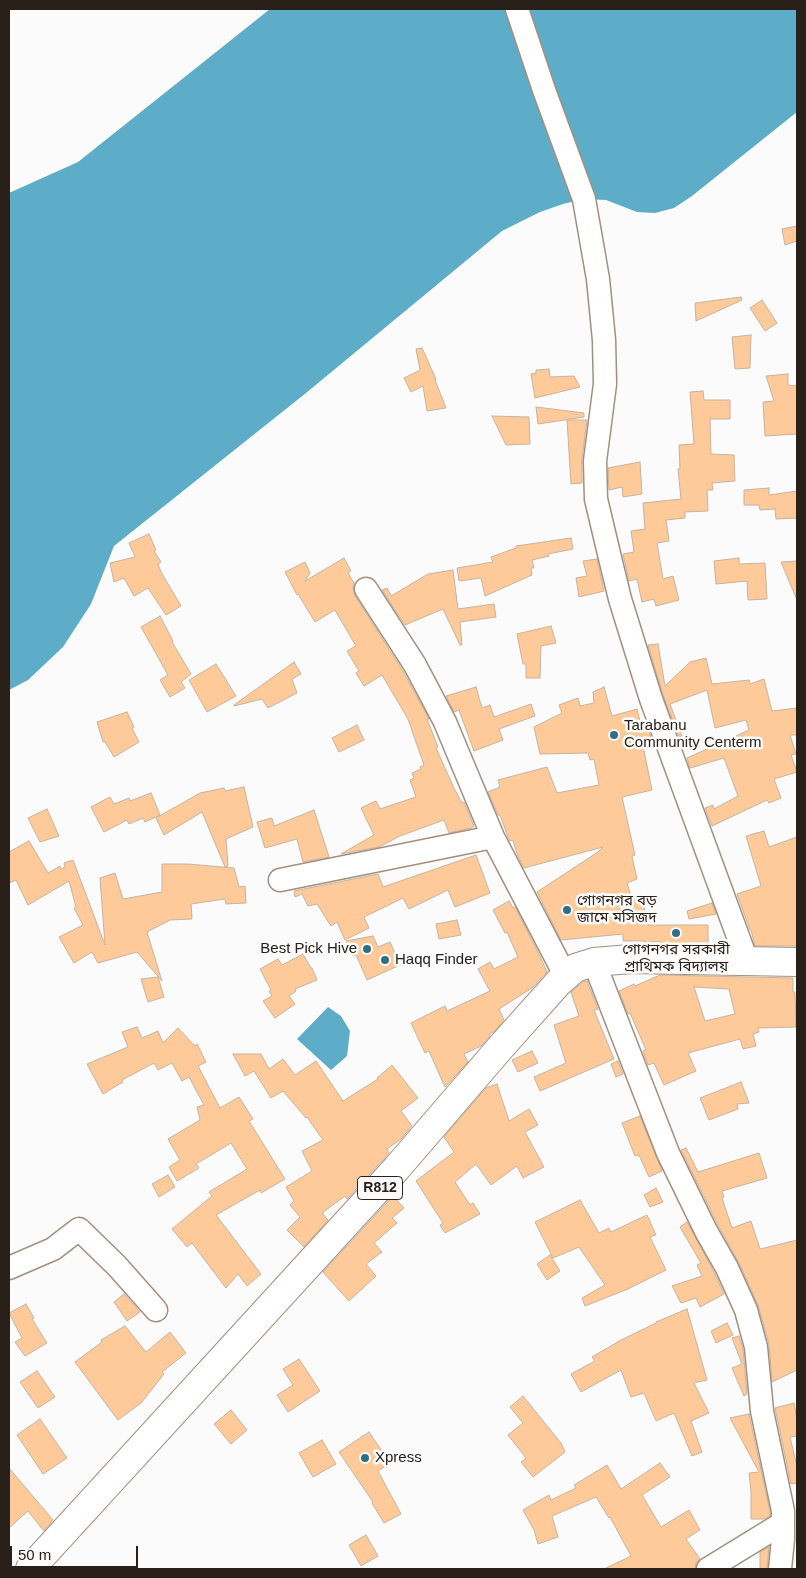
<!DOCTYPE html>
<html>
<head>
<meta charset="utf-8">
<style>
  body { margin:0 }
  #map { position:relative; width:806px; height:1578px; overflow:hidden; background:#fbfbfb; font-family:Arial,sans-serif }
  canvas { display:block }
  .frame { position:absolute; inset:0; border:10px solid #282019; pointer-events:none }
  .scale { position:absolute; left:10px; top:1546px; width:128px; height:22px; box-sizing:border-box; border:2px solid #282019; border-top:0; padding-left:6px; font-size:15px; line-height:18px; white-space:nowrap; color:#282019; -webkit-text-stroke:4px #fbfbfb; paint-order:stroke }
</style>
</head>
<body>
<div id="map">
<canvas width="806" height="1578"></canvas>
<div class="frame"></div>
<div class="scale">50 m</div>
</div>
<script>
const c = document.querySelector('canvas').getContext('2d');
c.lineJoin = 'round';
function fillPath(path, color) {
  c.fillStyle = color;
  c.fill(path, 'evenodd');
}
function shape(rows) {
  const path = new Path2D();
  for (const r of rows) {
    path.moveTo(r[0], r[1]);
    for (let i = 2; i < r.length; i += 2) path.lineTo(r[i], r[i + 1]);
  }
  return path;
}
function stroke(path, color, width, dash) {
  c.strokeStyle = color;
  c.lineWidth = width;
  c.lineCap = dash ? 'butt' : 'round';
  c.setLineDash(dash || []);
  c.stroke(path);
}
function drawText(font, color, halo, rows, align = 'center') {
  c.font = font + ' Arial,"Noto Sans Bengali",sans-serif';
  c.lineWidth = 5;
  c.setLineDash([]);
  c.textBaseline = 'middle';
  c.strokeStyle = halo;
  c.fillStyle = color;
  for (const [text, x, y, turn = 0] of rows) {
    c.save();
    c.translate(x, y);
    c.rotate((+turn || 0) * Math.PI / 180);
    c.textAlign = isNaN(turn) ? turn : align;
    if (halo) c.strokeText(text, 0, 0);
    c.fillText(text, 0, 0);
    c.restore();
  }
}
const water = shape([
  [270,9,797,9,797,112,692,196,674,208,655,213,637,212,606,200,584,199,563,204,540,212,502,231,306,393,114,546,91,604,63,647,28,680,9,690,9,193,78,162],
  [328,1007,341,1016,350,1031,347,1056,331,1070,297,1039]
]);
const building = shape([
  [797,226,797,241,785,245,782,229,797,226],
  [741,297,742,300,696,321,695,303,741,297],
  [762,300,777,323,765,331,750,308,762,300],
  [751,335,750,368,735,369,732,337,751,335],
  [422,348,436,379,435,380,446,408,427,411,423,386,411,392,404,378,420,370,416,349,422,348],
  [549,369,550,377,574,376,580,387,535,398,531,374,536,373,536,370,549,369],
  [788,374,788,385,797,386,797,434,765,436,763,402,774,401,766,376,788,374],
  [703,391,704,400,730,400,730,419,710,419,711,454,734,455,735,481,712,483,713,490,707,490,708,511,685,512,685,518,666,520,669,541,657,543,663,579,673,576,679,600,656,606,654,599,642,602,637,579,629,581,623,554,634,552,631,531,645,529,643,503,681,499,678,469,680,469,679,445,694,444,690,392,703,391],
  [536,407,584,413,584,417,538,424,536,407],
  [492,416,529,417,530,444,506,445,492,416],
  [567,420,587,420,582,459,582,483,571,484,567,420],
  [640,462,642,494,623,497,622,487,609,490,608,468,640,462],
  [769,488,769,495,797,491,797,518,776,519,775,509,760,510,759,505,744,505,744,490,769,488],
  [149,534,156,550,154,551,161,562,158,564,161,572,181,606,166,615,148,588,134,596,124,578,114,582,110,563,135,557,129,543,149,534],
  [571,538,573,549,548,554,549,556,532,560,534,568,531,568,532,575,485,596,481,578,459,581,457,568,493,562,491,557,516,548,516,546,571,538],
  [344,558,351,571,348,573,354,583,353,589,355,596,403,671,429,719,427,719,438,747,436,748,454,788,462,803,464,802,474,826,471,828,449,833,444,820,400,836,379,847,341,854,374,835,361,808,376,801,380,809,416,797,410,780,414,778,412,773,421,769,420,767,424,765,408,719,382,675,364,686,356,673,359,671,347,651,356,646,335,610,315,622,298,594,297,595,285,572,305,562,310,573,305,581,344,558],
  [739,558,739,564,765,563,767,599,748,600,747,581,716,584,714,561,739,558],
  [597,559,604,591,579,597,576,578,587,576,583,561,597,559],
  [797,561,797,600,781,562,797,561],
  [453,570,458,609,494,604,496,617,460,622,462,645,460,645,443,609,405,625,382,590,387,588,391,596,428,574,453,570],
  [160,616,173,641,172,642,191,674,181,682,185,688,170,697,160,680,168,675,141,627,160,616],
  [551,626,556,643,541,646,540,678,526,678,526,664,523,664,517,634,551,626],
  [658,644,665,686,690,662,706,658,712,684,749,680,750,684,764,679,772,711,797,708,797,735,790,735,796,754,791,755,797,772,774,779,781,798,769,803,767,800,712,826,705,808,713,805,714,809,738,796,724,758,690,768,687,758,749,730,746,720,715,728,707,690,670,704,682,736,679,737,663,695,648,645,658,644],
  [294,662,301,674,292,679,297,693,268,708,262,699,234,706,234,705,294,662],
  [216,664,236,696,207,712,189,680,216,664],
  [476,687,482,708,490,705,494,717,531,704,535,716,499,729,503,740,474,751,459,710,454,712,446,696,476,687],
  [604,687,612,716,637,709,642,729,648,728,653,744,643,746,652,790,622,797,635,855,632,856,637,879,627,883,631,896,641,894,648,925,708,925,708,944,721,945,661,944,661,942,644,942,644,941,623,941,623,934,561,940,537,892,598,852,603,847,524,868,517,854,513,840,510,841,508,837,500,815,498,815,488,792,500,787,498,780,547,767,557,793,599,785,594,759,590,760,588,753,540,754,534,727,562,713,559,705,578,698,580,706,594,703,593,692,604,687],
  [127,712,134,727,132,728,139,742,114,757,105,742,103,742,97,722,127,712],
  [357,725,364,740,339,752,332,738,357,725],
  [244,787,253,827,226,839,228,866,225,867,202,812,164,835,156,818,200,793,224,788,225,791,244,787],
  [151,793,160,815,145,822,143,818,129,824,127,820,104,832,91,807,110,797,114,804,129,798,130,801,151,793],
  [47,809,59,836,40,842,28,818,47,809],
  [314,810,329,857,303,862,297,839,265,848,257,822,272,818,274,826,314,810],
  [764,831,769,847,797,837,797,946,755,946,751,930,750,930,737,894,761,886,746,836,764,831],
  [29,841,48,873,60,866,61,869,65,867,64,863,73,860,105,945,100,878,115,873,123,899,162,892,162,864,188,864,234,868,239,887,245,886,246,903,226,904,225,899,191,904,192,919,170,920,147,932,162,981,137,952,98,963,92,952,74,963,59,937,83,925,74,908,76,907,69,881,28,905,16,880,9,883,9,852,29,841],
  [476,855,490,893,455,907,448,890,409,909,403,898,364,917,369,928,345,940,337,922,331,926,317,904,308,906,302,894,295,897,294,891,378,874,383,887,476,855],
  [509,901,513,908,515,907,538,952,547,972,532,988,499,1009,504,1020,494,1032,489,1034,490,1036,481,1046,464,1054,468,1062,445,1087,429,1051,425,1053,411,1023,445,1006,447,1011,490,991,478,969,490,962,494,969,518,957,507,932,505,933,493,910,509,901],
  [712,903,716,914,689,919,687,911,712,903],
  [457,920,461,935,439,939,436,924,457,920],
  [373,936,378,947,390,942,400,965,367,980,356,955,353,956,346,941,373,936],
  [303,954,311,968,312,968,317,980,295,989,296,991,289,996,295,1004,275,1018,263,1001,272,996,269,991,271,990,260,969,278,959,282,965,303,954],
  [660,975,793,978,793,992,795,992,796,1027,758,1028,759,1032,753,1034,756,1046,743,1049,740,1039,688,1053,696,1071,664,1085,654,1063,648,1065,643,1051,646,1050,630,1013,628,1014,619,991,634,984,635,986,660,975],
  [694,987,729,989,735,1014,705,1021,694,987],
  [158,977,164,997,148,1002,141,979,158,977],
  [587,981,598,1009,594,1010,614,1059,540,1091,534,1077,566,1063,554,1025,579,1016,571,992,583,982,587,981],
  [137,1027,142,1038,158,1031,163,1043,178,1028,195,1046,197,1044,206,1062,198,1066,220,1108,239,1097,253,1119,249,1121,285,1179,261,1193,260,1190,216,1215,261,1274,247,1286,238,1274,226,1288,192,1243,187,1247,172,1229,212,1196,209,1192,247,1169,231,1143,196,1164,199,1168,177,1181,169,1167,180,1160,168,1139,200,1120,197,1107,204,1105,189,1077,182,1081,172,1063,158,1070,154,1063,122,1080,123,1082,103,1094,87,1064,128,1047,122,1032,137,1027],
  [532,1051,538,1063,518,1072,512,1060,532,1051],
  [233,1054,261,1054,269,1069,283,1059,295,1075,316,1061,343,1101,378,1079,377,1078,392,1065,418,1098,401,1111,412,1126,401,1139,387,1149,389,1153,347,1199,345,1196,322,1213,328,1220,304,1247,287,1230,300,1217,290,1205,294,1201,286,1187,312,1171,302,1151,323,1140,307,1117,306,1118,283,1091,271,1098,254,1071,245,1076,233,1054],
  [618,1061,623,1074,616,1077,611,1064,618,1061],
  [741,1082,749,1103,737,1104,738,1109,709,1120,700,1098,741,1082],
  [497,1084,509,1121,529,1109,538,1125,525,1132,544,1167,523,1178,517,1166,491,1185,476,1164,455,1182,470,1205,473,1203,480,1214,445,1233,440,1225,443,1223,416,1181,454,1152,444,1137,486,1088,497,1084],
  [640,1116,662,1171,649,1177,639,1155,635,1156,622,1123,640,1116],
  [686,1148,698,1172,759,1153,767,1178,722,1191,724,1197,722,1198,732,1228,751,1221,760,1249,797,1240,797,1370,772,1382,769,1344,758,1305,739,1263,718,1225,681,1150,686,1148],
  [168,1175,175,1187,159,1197,152,1184,168,1175],
  [656,1188,663,1202,650,1207,644,1195,656,1188],
  [393,1196,404,1208,392,1218,397,1223,374,1243,382,1252,366,1264,376,1276,349,1301,323,1272,393,1196],
  [580,1200,599,1233,609,1228,611,1232,647,1215,656,1235,650,1237,666,1270,628,1289,585,1306,582,1298,605,1285,579,1247,553,1258,535,1222,580,1200],
  [687,1222,715,1274,724,1294,700,1307,696,1298,681,1303,672,1286,702,1276,697,1265,701,1263,680,1227,687,1222],
  [550,1255,560,1271,547,1280,537,1264,550,1255],
  [124,1294,140,1312,127,1321,114,1302,124,1294],
  [26,1304,34,1318,32,1319,47,1343,25,1356,15,1342,22,1338,9,1313,26,1304],
  [687,1309,707,1380,694,1383,709,1413,691,1421,702,1452,692,1456,674,1413,656,1421,644,1393,631,1397,621,1370,581,1392,571,1374,595,1361,592,1357,621,1340,656,1323,656,1322,687,1309],
  [727,1323,733,1335,716,1343,711,1331,727,1323],
  [125,1326,146,1352,170,1332,186,1353,162,1372,164,1374,141,1403,118,1420,75,1362,102,1342,101,1340,125,1326],
  [739,1336,743,1349,747,1394,744,1396,732,1368,742,1364,732,1338,739,1336],
  [299,1359,320,1391,288,1412,277,1395,293,1385,283,1369,299,1359],
  [37,1371,55,1397,38,1408,20,1382,37,1371],
  [523,1396,561,1443,565,1452,533,1477,521,1462,526,1458,508,1435,523,1423,510,1407,523,1396],
  [794,1403,797,1419,797,1436,790,1437,797,1466,797,1483,791,1484,775,1408,794,1403],
  [231,1410,247,1430,231,1444,214,1424,231,1410],
  [749,1414,770,1512,770,1516,764,1519,751,1519,751,1491,749,1473,759,1472,730,1418,749,1414],
  [40,1419,67,1458,43,1474,17,1435,40,1419],
  [369,1432,390,1463,378,1471,401,1514,384,1523,372,1503,373,1502,339,1452,369,1432],
  [322,1440,336,1464,313,1477,299,1453,322,1440],
  [660,1463,670,1477,642,1495,661,1527,689,1510,700,1530,686,1539,700,1559,696,1563,695,1569,604,1569,631,1556,610,1517,609,1518,596,1497,552,1516,558,1537,538,1544,534,1530,523,1510,549,1495,551,1500,576,1488,574,1485,607,1465,621,1489,660,1463],
  [9,1468,53,1520,44,1531,28,1511,9,1528,9,1468],
  [366,1535,378,1556,361,1566,349,1545,366,1535],
  [769,1547,767,1569,760,1569,760,1552,769,1547]
]);
const minor = shape([
  [517,9,544,90,584,199,598,279,604,340,605,384,595,461,596,499,610,558,620,599,651,699,747,961],
  [366,589,415,665,445,722,493,837,566,977],
  [280,880,493,837],
  [594,962,668,1153,706,1231,727,1268,746,1310,756,1347,762,1411,783,1511,783,1539,780,1569],
  [9,1268,53,1249,79,1229,117,1266,156,1310],
  [708,1569,783,1523]
]);
const major = shape([
  [30,1569,396,1169,500,1048,558,983,575,968,594,962,631,959,797,962]
]);
const markers = [
  [614,735,5,"#2f6e83"],
  [567,910,5,"#2f6e83"],
  [676,933,5,"#2f6e83"],
  [367,949,5,"#2f6e83"],
  [385,960,5,"#2f6e83"],
  [365,1458,5,"#2f6e83"]
];
const shields = [
  [380,1188,45]
];
const shieldNames = [
  ["R812",380,1188]
];
const poiNames = [
  ["Tarabanu",624,726],
  ["Community Centerm",624,743],
  ["গোগনগর বড়",577,901],
  ["জামে মসিজদ",577,918],
  ["Best Pick Hive",357,949,"right"],
  ["গোগনগর সরকারী",676,950,"center"],
  ["প্রাথিমক বিদ্যালয়",676,967,"center"],
  ["Haqq Finder",395,960],
  ["Xpress",375,1458]
];
fillPath(water, '#5eadc8');
fillPath(building, '#feca99');
stroke(building, '#c7b29f', 1);
stroke(minor, '#a48f7d', 25);
stroke(major, '#a48f7d', 30);
stroke(minor, '#fff', 22);
stroke(major, '#fff', 28);
for (const [x, y, r, color] of markers) {
  const dot = new Path2D();
  dot.arc(x, y, r, 0, 2 * Math.PI);
  c.fillStyle = color;
  c.fill(dot);
  stroke(dot, '#fbfbfb', 2);
}
for (const [x, y, w] of shields) {
  const box = new Path2D();
  box.roundRect(x - w / 2, y - 11.5, w, 23, 4);
  c.fillStyle = '#fbfbfb';
  c.fill(box);
  stroke(box, '#282019', 1);
}
drawText('bold 14px', '#282019', null, shieldNames);
drawText('15px', '#282019', '#fbfbfb', poiNames, 'left');
</script>
</body>
</html>
